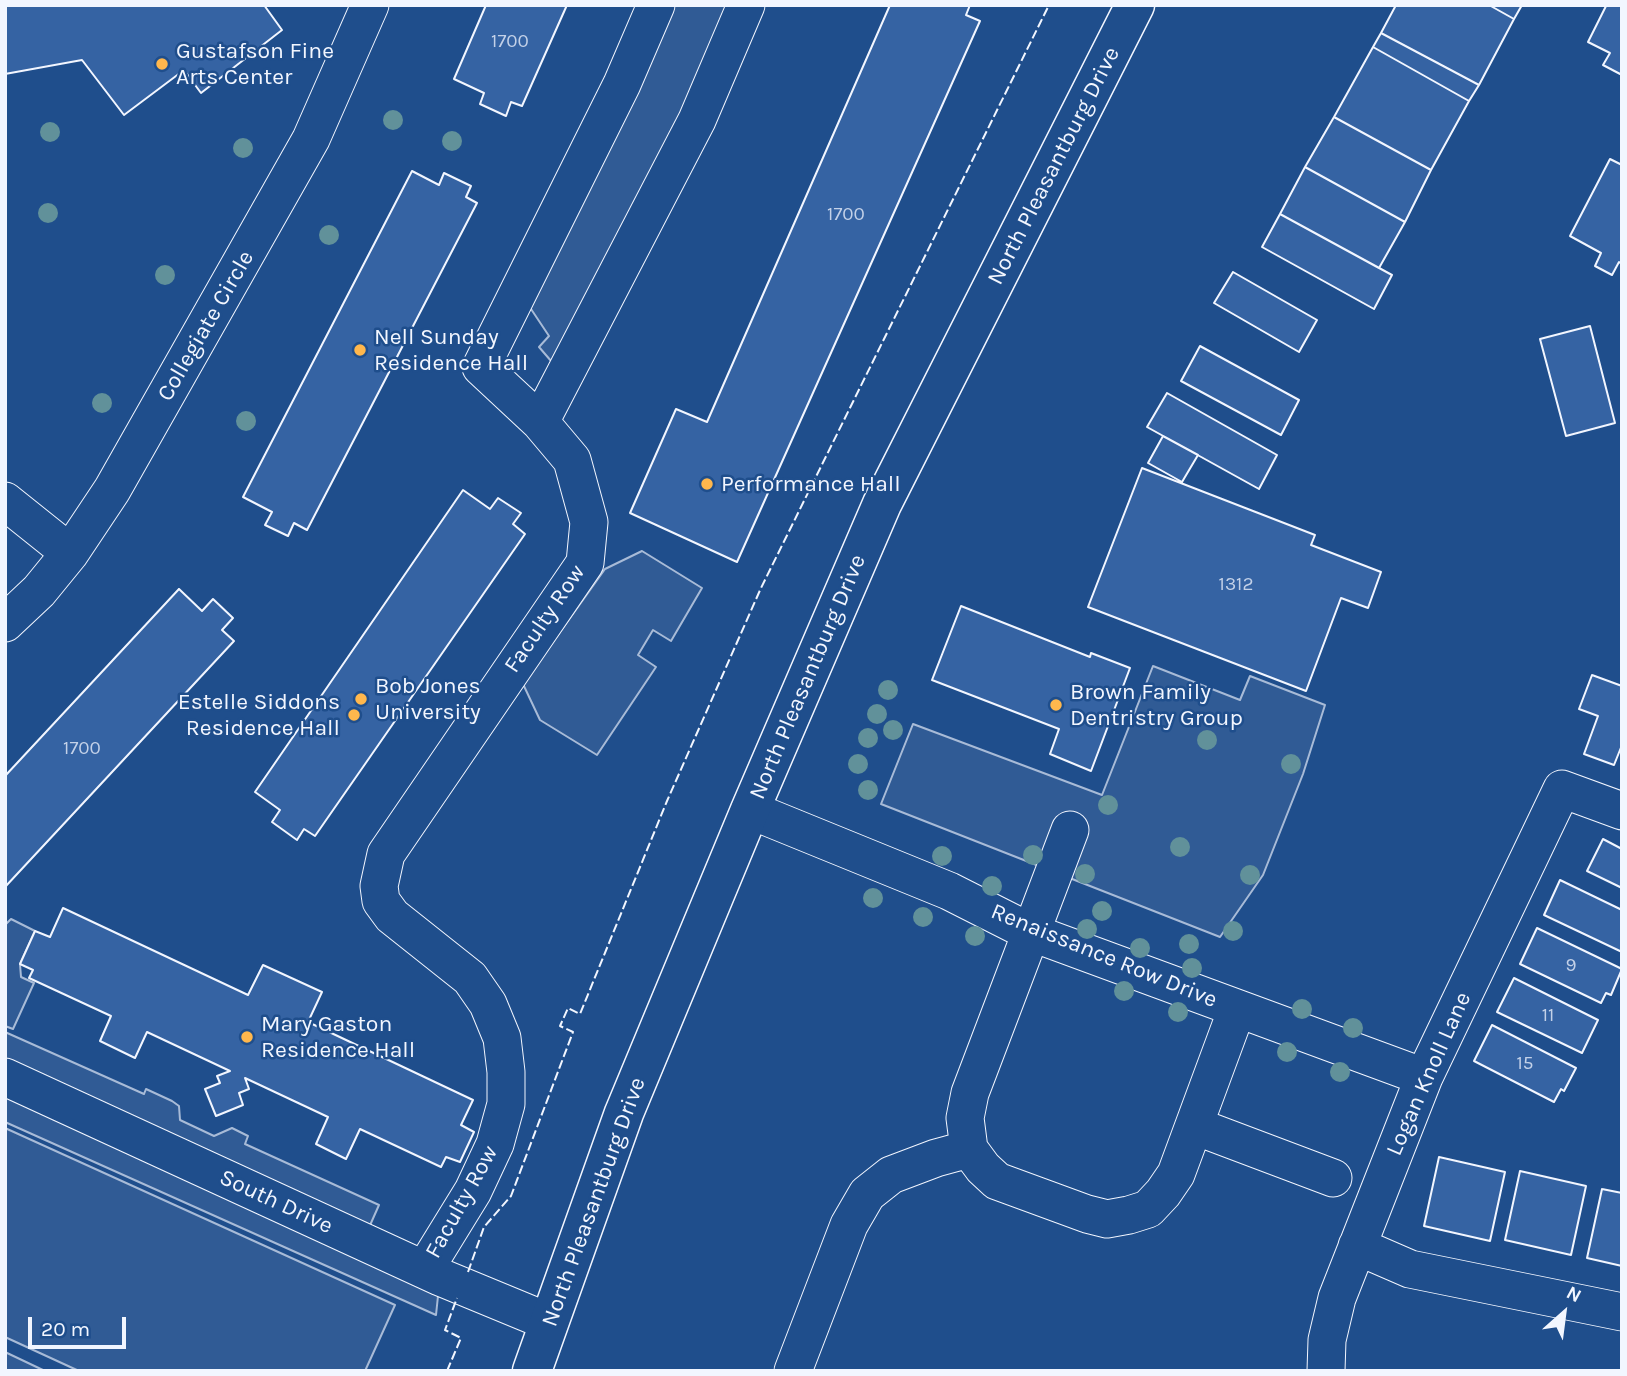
<!DOCTYPE html>
<html>
<head>
<meta charset="utf-8">
<style>
  body { margin:0 }
  #map { position:relative; width:1627px; height:1376px; overflow:hidden; background:#1f4e8c; font-family:Karla,sans-serif }
  canvas { display:block }
  .frame { position:absolute; inset:0; border:7px solid #f2f6ff; pointer-events:none }
  .north { position:absolute; left:1529px; top:1278px; width:70px; height:70px; -webkit-text-stroke:5px #1f4e8c; paint-order:stroke; rotate:28deg; font-size:19px; font-weight:700; line-height:28px; text-align:center; color:#f2f6ff }
  .north::after { content:''; display:block; margin:auto; width:24px; height:32px; background:#f2f6ff; clip-path:polygon(50% 0,100% 100%,50% 72%,0 100%) }
  .scale { position:absolute; left:28px; top:1317px; width:98px; height:32px; box-sizing:border-box; border:4px solid #f2f6ff; border-top:0; padding-left:9px; font-size:21px; line-height:24px; white-space:nowrap; color:#f2f6ff; -webkit-text-stroke:5px #1f4e8c; paint-order:stroke }
</style>
</head>
<body>
<div id="map">
<canvas width="1627" height="1376"></canvas>
<div class="frame"></div>
<div class="north">N</div>
<div class="scale">20 m</div>
</div>
<script>
const c = document.querySelector('canvas').getContext('2d');
c.lineJoin = 'round';
function fillPath(path, color) {
  c.fillStyle = color;
  c.fill(path, 'evenodd');
}
function shape(rows) {
  const path = new Path2D();
  for (const r of rows) {
    path.moveTo(r[0], r[1]);
    for (let i = 2; i < r.length; i += 2) path.lineTo(r[i], r[i + 1]);
  }
  return path;
}
function stroke(path, color, width, dash) {
  c.strokeStyle = color;
  c.lineWidth = width;
  c.lineCap = dash ? 'butt' : 'round';
  c.setLineDash(dash || []);
  c.stroke(path);
}
function drawText(font, color, halo, rows, align = 'center') {
  c.font = font + ' Karla,sans-serif';
  c.lineWidth = 5;
  c.setLineDash([]);
  c.textBaseline = 'middle';
  c.strokeStyle = halo;
  c.fillStyle = color;
  for (const [text, x, y, turn = 0] of rows) {
    c.save();
    c.translate(x, y);
    c.rotate((+turn || 0) * Math.PI / 180);
    c.textAlign = isNaN(turn) ? turn : align;
    if (halo) c.strokeText(text, 0, 0);
    c.fillText(text, 0, 0);
    c.restore();
  }
}
const built = shape([
  [656,5,746,5,564,376,539,347,549,336,519,291,656,5],
  [642,551,702,588,671,641,653,630,638,655,656,667,597,755,540,720,523,684,605,569,642,551],
  [1153,666,1240,700,1250,676,1325,705,1303,774,1263,875,1220,937,881,804,913,724,1102,795,1153,666],
  [11,919,35,931,20,964,21,977,34,983,13,1029,5,1026,5,925,11,919],
  [5,1032,144,1094,146,1089,172,1101,179,1106,180,1120,214,1136,232,1128,248,1136,245,1144,379,1205,363,1241,440,1277,436,1315,5,1122,5,1032],
  [5,1128,395,1305,365,1371,79,1371,5,1337,5,1128],
  [5,1352,45,1371,5,1371,5,1352]
]);
const building = shape([
  [5,5,264,5,282,30,201,93,184,70,124,115,82,60,5,74,5,5],
  [486,5,567,5,522,106,511,102,506,116,480,104,484,93,454,79,486,5],
  [890,5,970,5,966,15,980,21,737,562,630,513,676,409,707,422,890,5],
  [1396,5,1489,5,1514,19,1479,85,1381,33,1396,5],
  [1489,5,1522,5,1514,19,1489,5],
  [1610,5,1622,5,1622,75,1603,65,1610,53,1588,42,1606,6,1610,5],
  [1381,33,1479,85,1469,101,1373,47,1381,33],
  [1373,47,1469,101,1431,170,1334,117,1373,47],
  [1334,117,1431,170,1405,222,1305,167,1334,117],
  [1610,159,1622,165,1622,264,1619,262,1612,275,1595,266,1601,253,1570,236,1610,159],
  [1305,167,1405,222,1379,268,1280,214,1305,167],
  [412,171,439,185,444,173,471,186,466,197,477,203,307,530,294,523,288,536,265,525,272,512,243,497,412,171],
  [1280,214,1392,275,1374,309,1262,247,1280,214],
  [1233,272,1317,320,1299,352,1214,303,1233,272],
  [1590,326,1615,423,1566,436,1540,339,1590,326],
  [1200,346,1299,400,1281,435,1181,381,1200,346],
  [1167,393,1277,455,1259,489,1147,427,1167,393],
  [1163,436,1198,455,1182,482,1148,463,1163,436],
  [1142,468,1315,535,1311,545,1381,572,1368,608,1341,598,1306,691,1088,607,1142,468],
  [463,490,490,509,498,498,521,513,513,524,525,534,315,836,304,829,297,840,272,822,280,810,255,792,463,490],
  [179,589,202,611,213,599,233,618,222,630,234,641,5,887,5,776,179,589],
  [961,606,1090,657,1091,653,1130,668,1091,771,1050,754,1059,729,932,680,961,606],
  [1592,675,1622,686,1622,745,1614,765,1584,754,1598,716,1579,709,1592,675],
  [1603,839,1622,849,1622,888,1587,871,1603,839],
  [1560,880,1622,910,1622,952,1544,915,1560,880],
  [63,908,248,995,263,965,322,992,308,1022,473,1100,461,1125,474,1132,460,1162,446,1157,441,1167,360,1129,346,1159,316,1144,328,1117,245,1078,249,1089,239,1093,243,1105,216,1116,205,1089,220,1083,217,1076,230,1071,147,1032,135,1058,100,1041,111,1016,29,978,33,970,20,964,35,931,50,937,63,908],
  [1537,928,1622,969,1611,995,1606,993,1601,1003,1520,964,1537,928],
  [1514,978,1598,1020,1582,1053,1497,1012,1514,978],
  [1492,1025,1576,1068,1564,1091,1561,1089,1554,1102,1474,1061,1492,1025],
  [1439,1157,1505,1172,1490,1241,1424,1226,1439,1157],
  [1520,1171,1586,1186,1571,1255,1505,1240,1520,1171],
  [1602,1189,1622,1193,1622,1266,1587,1258,1602,1189]
]);
const minor = shape([
  [540,422,697,120,746,5],
  [5,501,70,553],
  [5,623,39,591,70,553,112,490,311,139,370,5],
  [750,810,949,891,1030,932,1424,1077],
  [1070,830,970,1093,965,1118,969,1149,983,1168,997,1181,1087,1214,1107,1219,1129,1215,1148,1209,1163,1193,1176,1174,1237,1009],
  [5,1077,440,1277,549,1322],
  [1195,1126,1333,1178],
  [1357,1246,1410,1269,1622,1312],
  [425,1269,473,1191,495,1144,506,1104,506,1072,502,1038,488,1004,470,978,392,916,381,901,379,886,386,854,585,563,589,522,572,460,540,422,481,367,622,84,656,5],
  [793,1371,849,1225,867,1194,891,1175,936,1158,969,1149],
  [1326,1371,1327,1340,1337,1298,1424,1077,1562,789,1622,811]
]);
const major = shape([
  [532,1371,624,1113,750,810,882,504,1135,5]
]);
const fence = shape([
  [468,1272,484,1227,511,1196,573,1032,560,1026,568,1008,580,1014,667,801,761,588,1049,5],
  [447,1371,461,1338,445,1330,457,1298]
]);
const trees = [
  [393,120],
  [50,132],
  [452,141],
  [243,148],
  [48,213],
  [329,235],
  [165,275],
  [102,403],
  [246,421],
  [888,690],
  [877,714],
  [893,730],
  [868,738],
  [1207,740],
  [858,764],
  [1291,764],
  [868,790],
  [1108,805],
  [1180,847],
  [1033,855],
  [942,856],
  [1085,874],
  [1250,875],
  [992,886],
  [873,898],
  [1102,911],
  [923,917],
  [1087,929],
  [1233,931],
  [975,936],
  [1189,944],
  [1140,948],
  [1192,968],
  [1124,991],
  [1302,1009],
  [1178,1012],
  [1353,1028],
  [1287,1052],
  [1340,1072]
];
const markers = [
  [162,64,7,"#ffb74d"],
  [360,350,7,"#ffb74d"],
  [707,484,7,"#ffb74d"],
  [361,699,7,"#ffb74d"],
  [1056,705,7,"#ffb74d"],
  [354,715,7,"#ffb74d"],
  [247,1037,7,"#ffb74d"]
];
const numberNames = [
  ["1700",510,42],
  ["1700",846,215],
  ["1312",1236,585],
  ["1700",82,749],
  ["9",1571,966],
  ["11",1548,1016],
  ["15",1525,1064]
];
const poiNames = [
  ["Gustafson Fine",176,51],
  ["Arts Center",176,77],
  ["Nell Sunday",374,337],
  ["Residence Hall",374,363],
  ["Performance Hall",721,484],
  ["Bob Jones",375,686],
  ["University",375,712],
  ["Brown Family",1070,692],
  ["Dentristry Group",1070,718],
  ["Estelle Siddons",340,702,"right"],
  ["Residence Hall",340,728,"right"],
  ["Mary Gaston",261,1024],
  ["Residence Hall",261,1050]
];
const streetNames = [
  ["North Pleasantburg Drive",1054,166,-63],
  ["Collegiate Circle",206,326,-60],
  ["Faculty Row",545,619,-56],
  ["North Pleasantburg Drive",808,677,-67],
  ["Renaissance Row Drive",1104,956,22],
  ["Logan Knoll Lane",1429,1074,-66],
  ["South Drive",276,1202,25],
  ["Faculty Row",462,1202,-61],
  ["North Pleasantburg Drive",594,1202,-70]
];
fillPath(built, '#305b95');
stroke(built, '#a8bbd7', 2);
fillPath(building, '#3563a3');
stroke(building, '#f2f6ff', 2);
stroke(minor, '#f2f6ff', 39);
stroke(major, '#f2f6ff', 41);
stroke(minor, '#1f4e8c', 37);
stroke(major, '#1f4e8c', 38);
stroke(fence, '#f2f6ff', 2, [9, 3.5]);
c.fillStyle = '#61919a';
for (const [x, y] of trees) {
  c.beginPath();
  c.arc(x, y, 10, 0, 2 * Math.PI);
  c.fill();
}
for (const [x, y, r, color] of markers) {
  const dot = new Path2D();
  dot.arc(x, y, r, 0, 2 * Math.PI);
  c.fillStyle = color;
  c.fill(dot);
  stroke(dot, '#1f4e8c', 2.5);
}
drawText('19px', '#c3d1e8', null, numberNames);
drawText('23px', '#f2f6ff', '#1f4e8c', poiNames, 'left');
drawText('23px', '#f2f6ff', '#1f4e8c', streetNames);
</script>
</body>
</html>
